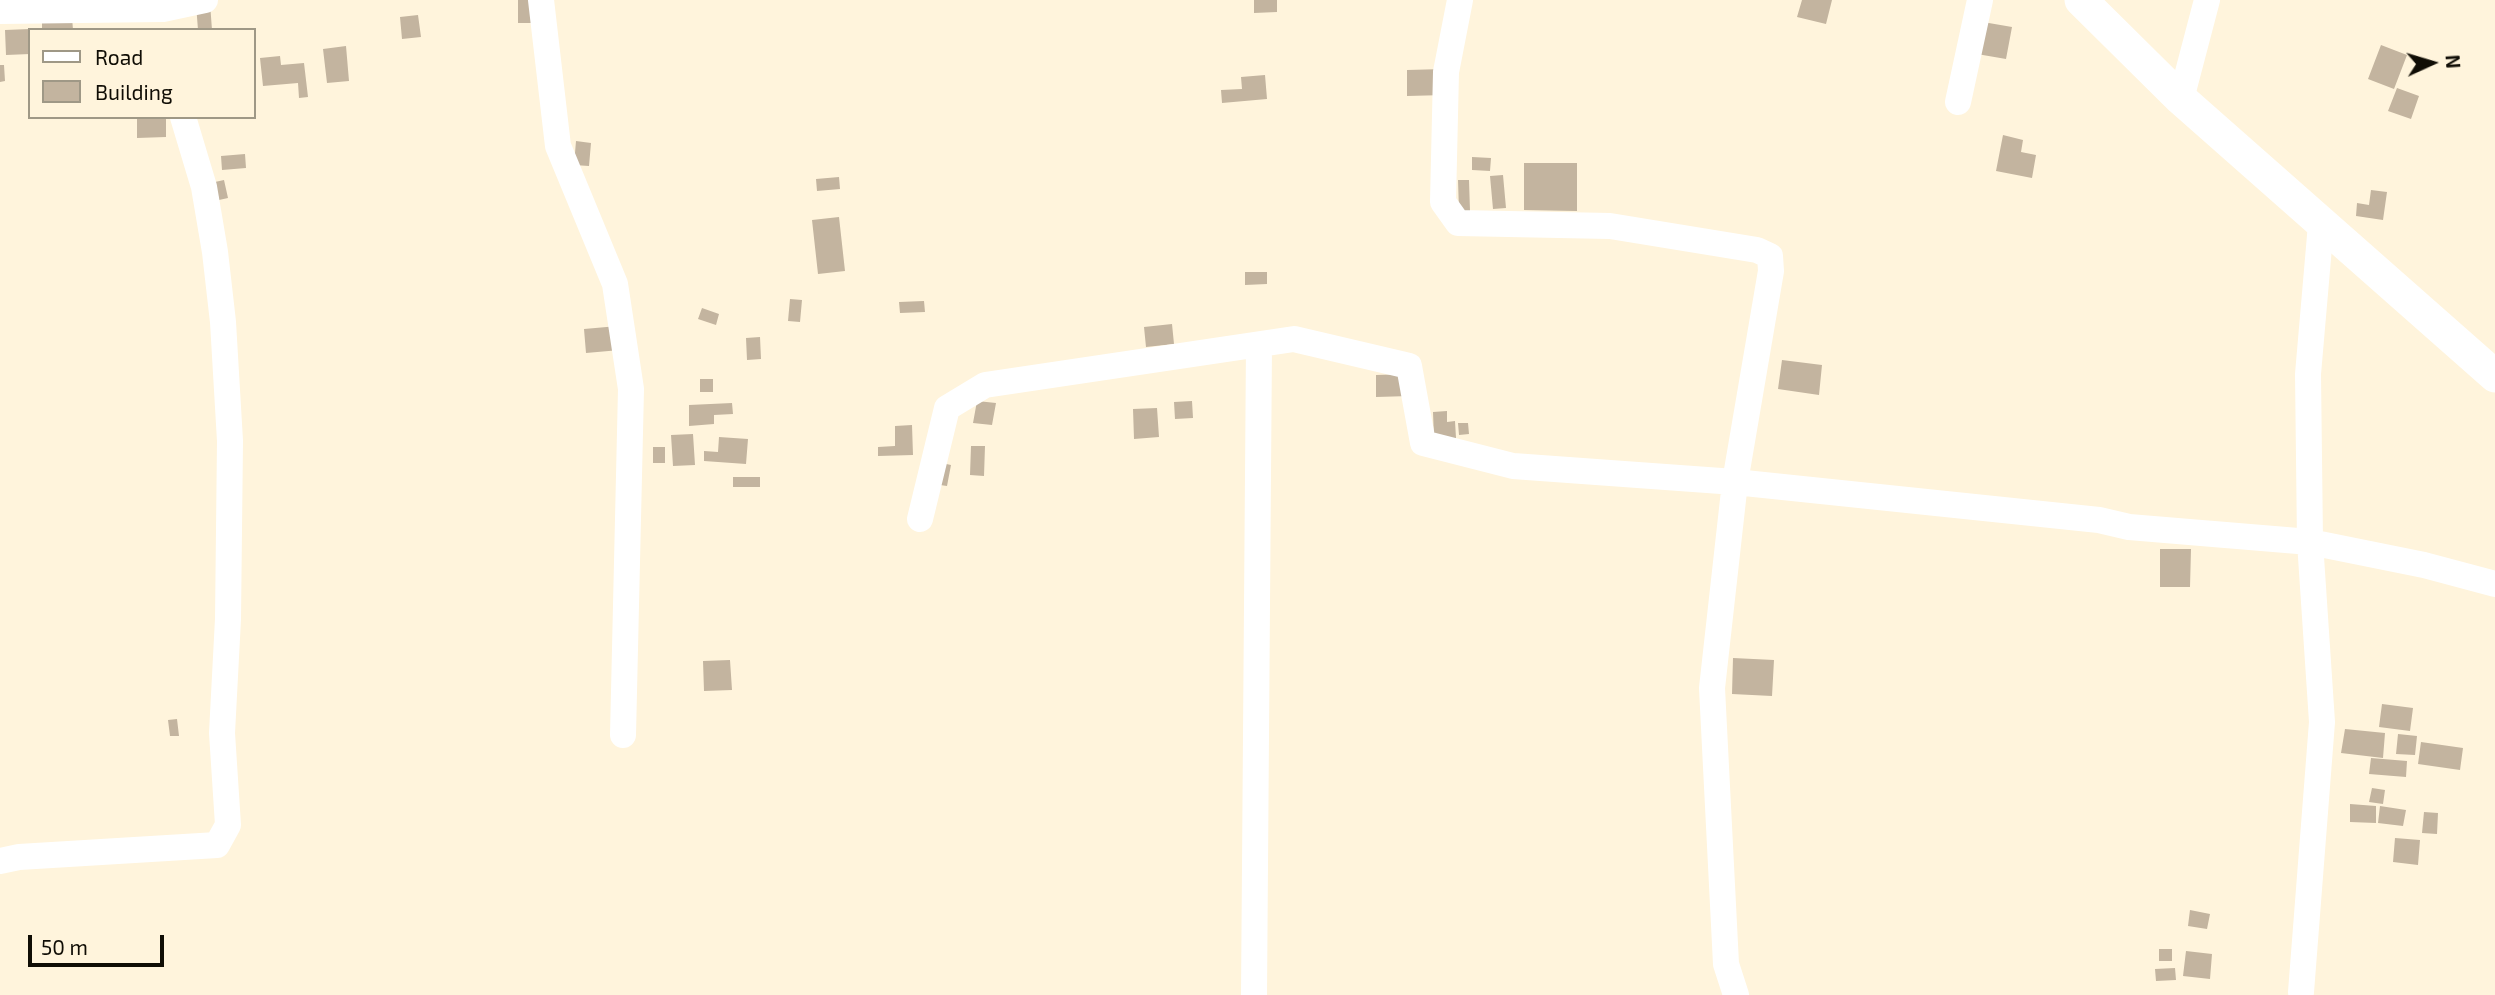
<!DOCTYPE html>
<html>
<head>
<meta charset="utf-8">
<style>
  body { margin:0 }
  #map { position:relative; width:2495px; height:995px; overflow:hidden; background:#fff4dc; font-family:"Exo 2",sans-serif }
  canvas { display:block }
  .legend { position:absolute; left:28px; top:28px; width:228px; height:91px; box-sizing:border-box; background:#fff4dc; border:2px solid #9f9886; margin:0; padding:9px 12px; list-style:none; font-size:21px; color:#100d05 }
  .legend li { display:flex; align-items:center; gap:14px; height:35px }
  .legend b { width:35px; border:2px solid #9f9886 }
  .north { position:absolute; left:2397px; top:28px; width:70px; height:70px; -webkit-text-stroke:5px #fff4dc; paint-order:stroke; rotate:86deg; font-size:19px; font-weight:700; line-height:28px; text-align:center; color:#100d05 }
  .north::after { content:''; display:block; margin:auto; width:24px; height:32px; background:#100d05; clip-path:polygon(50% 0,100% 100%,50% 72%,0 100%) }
  .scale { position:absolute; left:28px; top:935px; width:136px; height:32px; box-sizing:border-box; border:4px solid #100d05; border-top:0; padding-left:9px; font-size:21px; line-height:24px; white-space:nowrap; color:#100d05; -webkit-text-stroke:5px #fff4dc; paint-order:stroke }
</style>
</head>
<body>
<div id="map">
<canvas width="2495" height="995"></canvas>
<ul class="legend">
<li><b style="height:9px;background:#fff"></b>Road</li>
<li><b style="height:19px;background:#c3b49f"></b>Building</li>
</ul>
<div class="north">N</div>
<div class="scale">50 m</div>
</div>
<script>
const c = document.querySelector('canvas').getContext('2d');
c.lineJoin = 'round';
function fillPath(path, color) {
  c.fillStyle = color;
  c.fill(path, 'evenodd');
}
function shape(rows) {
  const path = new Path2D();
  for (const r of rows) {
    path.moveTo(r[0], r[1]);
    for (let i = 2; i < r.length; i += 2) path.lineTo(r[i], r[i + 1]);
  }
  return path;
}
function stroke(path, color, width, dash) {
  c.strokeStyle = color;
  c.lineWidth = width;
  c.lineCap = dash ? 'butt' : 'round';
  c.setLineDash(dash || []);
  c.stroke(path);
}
const building = shape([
  [518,0,537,0,537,23,518,23],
  [1254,0,1277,0,1277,12,1254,13],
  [1802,0,1832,0,1826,24,1797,17],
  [210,3,212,30,198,30,196,4],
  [418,15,421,37,402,39,400,17],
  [72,17,73,30,42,30,42,18],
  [1983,22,2012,27,2006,59,1977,54],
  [30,29,30,54,6,55,5,30],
  [2381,45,2407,55,2394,89,2368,79],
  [346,46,349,81,327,83,323,49],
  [280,56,281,65,304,63,308,97,299,98,298,83,263,86,260,58],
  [0,65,4,65,5,81,0,82],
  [1444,69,1445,95,1407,96,1407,70],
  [1265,75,1267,99,1222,103,1221,90,1242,89,1241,77],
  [2397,88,2419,96,2411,119,2388,111],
  [137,117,166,117,166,137,137,138],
  [2003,135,2023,140,2021,152,2036,155,2032,178,1996,171],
  [576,141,591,143,589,166,574,165],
  [245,154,246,168,222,170,221,156],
  [1472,157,1491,158,1490,171,1472,170],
  [1524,163,1577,163,1577,211,1524,210],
  [1503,175,1506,208,1493,209,1490,176],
  [839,177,840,189,817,191,816,179],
  [224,180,228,198,219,200,215,182],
  [1458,180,1469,180,1470,211,1459,211],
  [2371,190,2387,192,2383,220,2356,216,2357,203,2369,205],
  [839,217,845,271,818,274,812,220],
  [1245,272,1267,272,1267,284,1245,285],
  [790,299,802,300,800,322,788,321],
  [924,301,925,312,900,313,899,302],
  [702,308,719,314,716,325,698,319],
  [1172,324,1174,344,1146,347,1144,327],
  [618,326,620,350,586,353,584,329],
  [760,337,761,359,747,360,746,338],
  [1782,360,1822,365,1819,395,1778,389],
  [1409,374,1410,396,1376,397,1376,375],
  [700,379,713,379,713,392,700,392],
  [977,401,996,403,992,425,973,423],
  [1192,401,1193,418,1175,419,1174,402],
  [732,403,733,414,714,415,714,424,689,426,689,405],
  [1157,408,1159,437,1134,439,1133,409],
  [1447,411,1447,422,1455,421,1456,438,1434,439,1433,412],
  [1458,423,1468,423,1469,434,1459,435],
  [912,425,913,455,878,456,878,447,895,446,895,426],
  [693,434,695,465,673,466,671,435],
  [719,437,748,439,746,464,704,461,704,451,718,452],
  [971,446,985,446,984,476,970,475],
  [653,447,665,447,665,463,653,463],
  [937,462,951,465,947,486,933,484],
  [733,477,760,477,760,487,733,487],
  [2160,549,2191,549,2190,587,2160,587],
  [1733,658,1774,660,1772,696,1732,694],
  [730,660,732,690,704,691,703,661],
  [2382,704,2413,708,2410,731,2379,727],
  [177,719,179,736,170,736,168,720],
  [2345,729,2385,733,2383,758,2341,753],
  [2398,734,2417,736,2415,755,2396,754],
  [2421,742,2463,748,2460,770,2418,764],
  [2371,758,2407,761,2406,777,2369,774],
  [2372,788,2385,790,2383,804,2369,802],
  [2350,804,2376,806,2376,823,2350,822],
  [2380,806,2406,810,2403,826,2378,823],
  [2424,812,2438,813,2437,834,2422,833],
  [2395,838,2420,840,2418,865,2393,862],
  [2190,910,2210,914,2207,929,2188,926],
  [2159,949,2172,949,2172,961,2159,961],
  [2186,951,2212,954,2210,979,2183,976],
  [2175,968,2176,980,2156,981,2155,969]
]);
const minor = shape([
  [541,0,558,146,615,284,631,389,623,735],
  [1460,0,1446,72,1443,202,1458,223,1610,226,1757,250,1770,256,1771,271,1735,482,1712,688,1726,964,1736,995],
  [0,11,163,9,205,0],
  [2181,99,2207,0],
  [1958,102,1980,0],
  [920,519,947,408,985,385,1294,339,1409,366,1423,443,1513,466,1735,482,2099,520,2129,527,2310,542,2424,565,2495,584],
  [0,861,19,857,217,845,228,825,222,733,228,619,230,441,223,322,215,252,204,187,183,117],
  [2301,992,2322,722,2310,542,2308,374,2321,224],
  [1254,995,1259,345]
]);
const major = shape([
  [2081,0,2181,99,2495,376]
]);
fillPath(building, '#c3b49f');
stroke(minor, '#fff', 26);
stroke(major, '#fff', 33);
</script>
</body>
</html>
